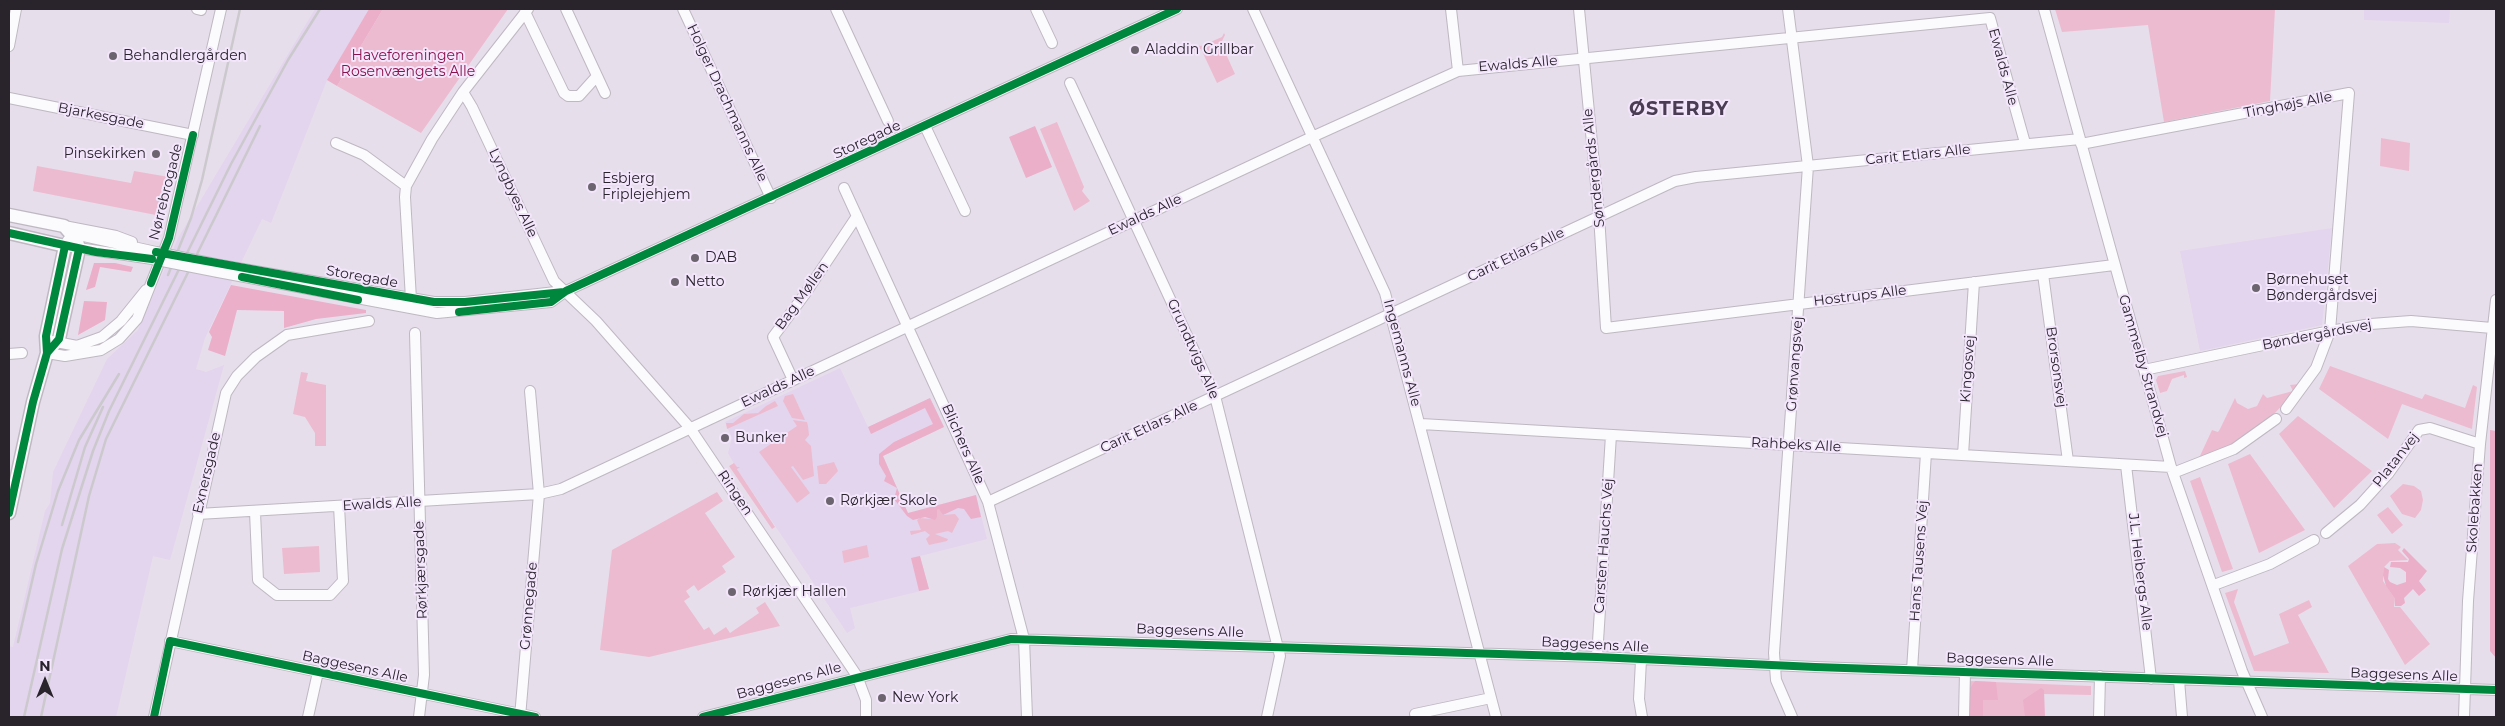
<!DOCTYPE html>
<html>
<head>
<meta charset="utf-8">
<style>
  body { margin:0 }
  #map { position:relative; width:2505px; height:726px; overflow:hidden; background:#e7deec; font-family:Montserrat,sans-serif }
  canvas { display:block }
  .frame { position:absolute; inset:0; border:10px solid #29232c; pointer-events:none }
  .north { position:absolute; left:20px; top:656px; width:50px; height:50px; -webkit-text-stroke:4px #f3e6fc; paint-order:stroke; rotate:0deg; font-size:14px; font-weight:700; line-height:20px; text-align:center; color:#29232c }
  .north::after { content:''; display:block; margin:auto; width:18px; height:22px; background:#29232c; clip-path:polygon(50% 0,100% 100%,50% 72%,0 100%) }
</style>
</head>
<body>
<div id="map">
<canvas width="2505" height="726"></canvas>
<div class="frame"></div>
<div class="north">N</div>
</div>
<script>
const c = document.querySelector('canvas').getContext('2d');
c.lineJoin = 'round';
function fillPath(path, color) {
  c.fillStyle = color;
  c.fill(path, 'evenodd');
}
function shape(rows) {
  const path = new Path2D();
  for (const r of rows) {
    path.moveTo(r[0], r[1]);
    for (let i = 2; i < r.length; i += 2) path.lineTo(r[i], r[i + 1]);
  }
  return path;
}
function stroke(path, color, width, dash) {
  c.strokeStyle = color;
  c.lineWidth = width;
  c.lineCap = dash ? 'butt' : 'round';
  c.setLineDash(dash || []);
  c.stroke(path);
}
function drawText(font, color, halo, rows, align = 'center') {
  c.font = font + ' Montserrat,sans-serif';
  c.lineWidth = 4;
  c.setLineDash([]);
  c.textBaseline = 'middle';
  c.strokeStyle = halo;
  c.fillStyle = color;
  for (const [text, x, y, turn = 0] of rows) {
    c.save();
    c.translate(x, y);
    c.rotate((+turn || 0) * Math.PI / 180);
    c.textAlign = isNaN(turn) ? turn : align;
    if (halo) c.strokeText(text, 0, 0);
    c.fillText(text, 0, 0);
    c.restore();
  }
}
const built = shape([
  [315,9,369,9,327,80,271,223,262,219,205,338,196,369,206,372,224,365,170,560,153,556,116,717,9,717,9,646,13,647,45,511,50,503,53,472,107,359,138,330,178,238],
  [2364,9,2450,9,2449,23,2364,20],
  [2332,228,2322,325,2200,351,2180,251],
  [840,368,868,427,930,398,944,427,883,456,908,513,976,495,987,539,920,556,929,589,850,608,855,628,847,633,737,469,728,453,732,438,725,422]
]);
const green = shape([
  [383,9,508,9,421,133,337,86],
  [2055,9,2275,9,2270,101,2164,122,2148,25,2062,32],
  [1224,33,1225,35,1221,43,1235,74,1217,83,1201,49,1195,51,1193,48,1196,45,1201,46,1222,37],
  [1057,122,1084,187,1082,191,1090,201,1074,211,1040,129],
  [2381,138,2410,143,2409,171,2380,166],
  [37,166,131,183,134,171,169,177,161,216,33,191],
  [2330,366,2422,399,2425,394,2465,408,2473,385,2477,387,2472,429,2402,404,2388,439,2319,389],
  [2185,371,2187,377,2184,378,2184,375,2172,379,2167,391,2160,393,2156,380,2158,376],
  [301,372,308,373,306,381,326,385,326,446,315,446,315,433,305,417,293,414],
  [2299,384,2294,393,2274,414,2251,433,2227,447,2199,458,2212,430,2218,432,2220,429,2235,398,2237,403,2248,409,2257,406,2263,394,2267,398,2293,391,2290,385],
  [793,394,794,396,805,420,792,418,783,401,785,396],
  [775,401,778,406,727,429,726,423,733,423,744,414,758,413,766,406],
  [2298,416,2372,471,2334,508,2279,434],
  [793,420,807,422,808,426,809,435,805,440,811,446,814,476,803,480,793,466,791,467,810,493,797,503,759,452,797,426],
  [2250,454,2305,530,2259,553,2228,464],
  [834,462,838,471,826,484,819,484,817,466],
  [734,463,737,467,740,467,737,469,775,527,772,529,729,466],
  [2200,477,2233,569,2222,572,2190,481],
  [2403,484,2414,486,2421,491,2423,500,2421,510,2415,518,2402,514,2390,496],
  [717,492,723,501,705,513,735,557,722,566,726,572,698,591,694,585,686,591,690,597,684,601,704,630,709,627,714,635,726,627,730,633,759,613,756,608,765,602,780,626,649,657,600,650,612,550],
  [2388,507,2403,525,2392,534,2377,515],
  [940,508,943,515,955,514,959,519,952,533,948,531,935,534,945,538,948,539,947,541,929,545,926,539,930,535,925,531,911,535,910,531,921,530,917,520,920,518,931,519,937,517,937,510],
  [2395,543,2401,547,2398,550,2408,560,2390,561,2384,567,2383,581,2395,599,2394,607,2400,607,2430,644,2405,665,2348,566,2377,544],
  [867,545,869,557,844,563,842,551],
  [319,546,320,572,284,574,282,548],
  [2238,589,2234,602,2254,656,2289,643,2279,614,2309,600,2312,607,2298,615,2329,673,2254,671,2225,593],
  [1969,681,2091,686,2091,695,2043,694,2043,717,1968,717]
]);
const forest = shape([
  [369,9,383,9,337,86,327,80],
  [1035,126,1052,167,1026,178,1009,137],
  [94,263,115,263,133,267,131,272,100,267,95,287,86,290],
  [231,285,366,310,366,313,316,319,284,328,284,311,237,310,225,356,208,350,212,337,209,332],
  [84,301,107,302,105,320,78,335],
  [930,398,944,427,883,456,908,513,976,495,981,517,971,519,964,509,958,508,943,515,939,509,937,510,937,517,935,520,925,517,913,520,907,516,894,499,897,488,884,481,886,476,879,464,879,454,894,442,933,424,925,408,871,434,868,427],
  [2490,430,2496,431,2496,658,2490,651],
  [2404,548,2427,571,2419,581,2426,590,2419,596,2413,589,2404,598,2405,603,2401,606,2395,606,2395,599,2386,586,2383,575,2384,567,2389,570,2388,579,2390,582,2397,585,2406,582,2406,572,2400,568,2390,567,2391,562,2408,562,2409,559,2402,551],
  [920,556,929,589,919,591,911,558],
  [1975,681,1996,682,1998,700,1983,700,1983,717,1968,717,1969,690],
  [2041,688,2044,690,2045,717,2025,717,2023,700]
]);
const minor = shape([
  [197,9,201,10],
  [566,9,605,93],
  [683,9,771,198],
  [836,9,888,121],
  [1036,9,1052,43],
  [1253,9,1385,293,1496,717],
  [1451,9,1458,71],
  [1579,9,1599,215,1606,328,2114,265],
  [1788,9,1808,166,1774,653,1776,680,1792,717],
  [2044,9,2171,467,2242,671,2262,717],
  [525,12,564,93,568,96,579,96,597,76],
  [9,46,16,9],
  [1070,83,1215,396,1280,656,1267,717],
  [463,92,472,107,554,281,596,321,690,428,857,676,866,700,866,717],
  [9,98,193,135],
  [925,126,965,211],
  [336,143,364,155,406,186],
  [2081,144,2349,93,2330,331,2316,368,2286,409],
  [844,188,988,502,1024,639,1027,717],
  [64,226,116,236,132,242],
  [152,259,65,246,68,240,79,235,156,252],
  [220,265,434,302,465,302,565,291],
  [218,272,437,313,551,302,566,291,1177,9],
  [2043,274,2068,461],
  [411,299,405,197,406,186,432,139,463,92,528,9],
  [415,333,424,675,419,717],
  [51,341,77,346,102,337,121,321,146,290],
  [47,353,65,356,101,350,119,339,137,319,169,238,221,9],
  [9,354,22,353],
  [2144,370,2330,331,2371,324,2411,321,2492,328],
  [793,380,773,337,805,294,857,216],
  [1421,424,2171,467],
  [1963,455,1974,282],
  [2126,465,2151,679],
  [2173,473,2234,449,2276,419],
  [988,502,1675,181,1696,177,2080,139],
  [255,512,258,580,277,595,330,595,343,581,339,506],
  [198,514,539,494,561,489,1312,137,1458,71,1990,18,2025,143],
  [2326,533,2360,505,2388,474,2419,430,2430,428,2480,444],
  [2214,585,2270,564,2314,540],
  [170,641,535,717],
  [1597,657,1611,435],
  [1641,660,1639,699,1642,717],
  [1912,670,1926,453],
  [2179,680,2182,717],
  [1415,714,1491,698],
  [154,717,226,393,237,376,256,357,287,335,369,321],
  [308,717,318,672],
  [520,717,539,494,530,391],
  [703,717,1011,639,1597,657,1815,667,2496,690],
  [1964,717,1965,672],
  [2099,717,2100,676],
  [2464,717,2468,601,2480,444,2496,300]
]);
const major = shape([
  [9,215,64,226,77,241,79,249,62,325,59,339,47,353],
  [9,233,65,246,46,336,47,353,33,402,9,513]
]);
const rail = shape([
  [168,275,191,218,202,180,240,9],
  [62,525,85,447,103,407],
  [18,642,36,564,58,491,79,440,119,374],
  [24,717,62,549,93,451,109,411,231,164,288,60,320,9],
  [41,717,89,496,106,439,260,126]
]);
const minorBridge = shape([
  [156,252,220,265],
  [152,259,218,272]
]);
const cycleway = shape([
  [9,233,96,252,152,259],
  [156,252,434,302,465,302,564,292],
  [242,277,358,300],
  [151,283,169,238,193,135],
  [459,312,551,302,566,291,1177,9],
  [47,353,59,339,79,249],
  [9,513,33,402,47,353,46,336,65,246],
  [154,717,170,641,535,717],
  [703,717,1011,639,1597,657,1815,667,2496,690]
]);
const markers = [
  [1135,50,5,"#6c646f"],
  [113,56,5,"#6c646f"],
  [156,154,5,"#6c646f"],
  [592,187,5,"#6c646f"],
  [695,258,5,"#6c646f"],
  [675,282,5,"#6c646f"],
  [2256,288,5,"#6c646f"],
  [725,438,5,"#6c646f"],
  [830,501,5,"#6c646f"],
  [732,592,5,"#6c646f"],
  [882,698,5,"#6c646f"]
];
const poiNames = [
  ["Aladdin Grillbar",1145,50],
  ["Behandlergården",123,56],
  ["Pinsekirken",146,154,"right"],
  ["Esbjerg",602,179],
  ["Friplejehjem",602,195],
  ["DAB",705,258],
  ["Børnehuset",2266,280],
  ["Bøndergårdsvej",2266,296],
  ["Netto",685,282],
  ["Bunker",735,438],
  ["Rørkjær Skole",840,501],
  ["Rørkjær Hallen",742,592],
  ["New York",892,698]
];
const parkNames = [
  ["Haveforeningen",408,56],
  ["Rosenvængets Alle",408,72]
];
const streetNames = [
  ["Ewalds Alle",1518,64,-5],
  ["Ewalds Alle",2003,67,75],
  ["Holger Drachmanns Alle",727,103,65],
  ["Tinghøjs Alle",2288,105,-11],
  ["Bjarkesgade",101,116,11],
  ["Storegade",867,140,-25],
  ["Carit Etlars Alle",1918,155,-6],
  ["Søndergårds Alle",1594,168,-96],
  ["Nørrebrogade",166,192,-76],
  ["Lyngbyes Alle",513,193,65],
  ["Ewalds Alle",1145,215,-25],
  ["Carit Etlars Alle",1516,255,-26],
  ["Storegade",362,277,10],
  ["Bag Møllen",802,296,-54],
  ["Hostrups Alle",1860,296,-7],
  ["Bøndergårdsvej",2317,335,-11],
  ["Grundtvigs Alle",1193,349,66],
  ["Ingemanns Alle",1402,353,75],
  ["Grønvangsvej",1795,364,-86],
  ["Gammelby Strandvej",2143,366,74],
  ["Brorsonsvej",2056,367,82],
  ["Kingosvej",1968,369,-86],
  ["Ewalds Alle",778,387,-25],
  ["Carit Etlars Alle",1149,427,-25],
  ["Blichers Alle",963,444,66],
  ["Rahbeks Alle",1796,445,3],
  ["Platanvej",2396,460,-52],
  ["Exnersgade",207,473,-77],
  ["Ringen",735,493,56],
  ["Ewalds Alle",382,504,-3],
  ["Skolebakken",2475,508,-86],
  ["Carsten Hauchs Vej",1604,546,-86],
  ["Hans Tausens Vej",1919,561,-86],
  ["Rørkjærsgade",421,570,-92],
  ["J.L. Heibergs Alle",2140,572,83],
  ["Grønnegade",529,606,-85],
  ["Baggesens Alle",1190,631,2],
  ["Baggesens Alle",1595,645,3],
  ["Baggesens Alle",2000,660,2],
  ["Baggesens Alle",355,667,12],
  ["Baggesens Alle",2404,675,2],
  ["Baggesens Alle",789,681,-15]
];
const districtNames = [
  ["ØSTERBY",1679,109]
];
fillPath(built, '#e3d5ed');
fillPath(green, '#edbbd0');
fillPath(forest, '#ebafc9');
stroke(minor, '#beb8c2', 12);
stroke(major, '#beb8c2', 15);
stroke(minor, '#fbfafc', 10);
stroke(major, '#fbfafc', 12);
stroke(rail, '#cbc9cd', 2.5);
stroke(minorBridge, '#beb8c2', 12, []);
stroke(minorBridge, '#fbfafc', 10);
stroke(cycleway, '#00873e', 8);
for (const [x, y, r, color] of markers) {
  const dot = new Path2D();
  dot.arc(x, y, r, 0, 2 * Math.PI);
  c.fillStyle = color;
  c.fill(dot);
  stroke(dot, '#f3e6fc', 2);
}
drawText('14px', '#29232c', '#f3e6fc', poiNames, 'left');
drawText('14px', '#8b114c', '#f3e6fc', parkNames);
drawText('14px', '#29232c', '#f3e6fc', streetNames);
c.letterSpacing = '1px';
drawText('bold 19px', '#4a3d53', '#f3e6fc', districtNames);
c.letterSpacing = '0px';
</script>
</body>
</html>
